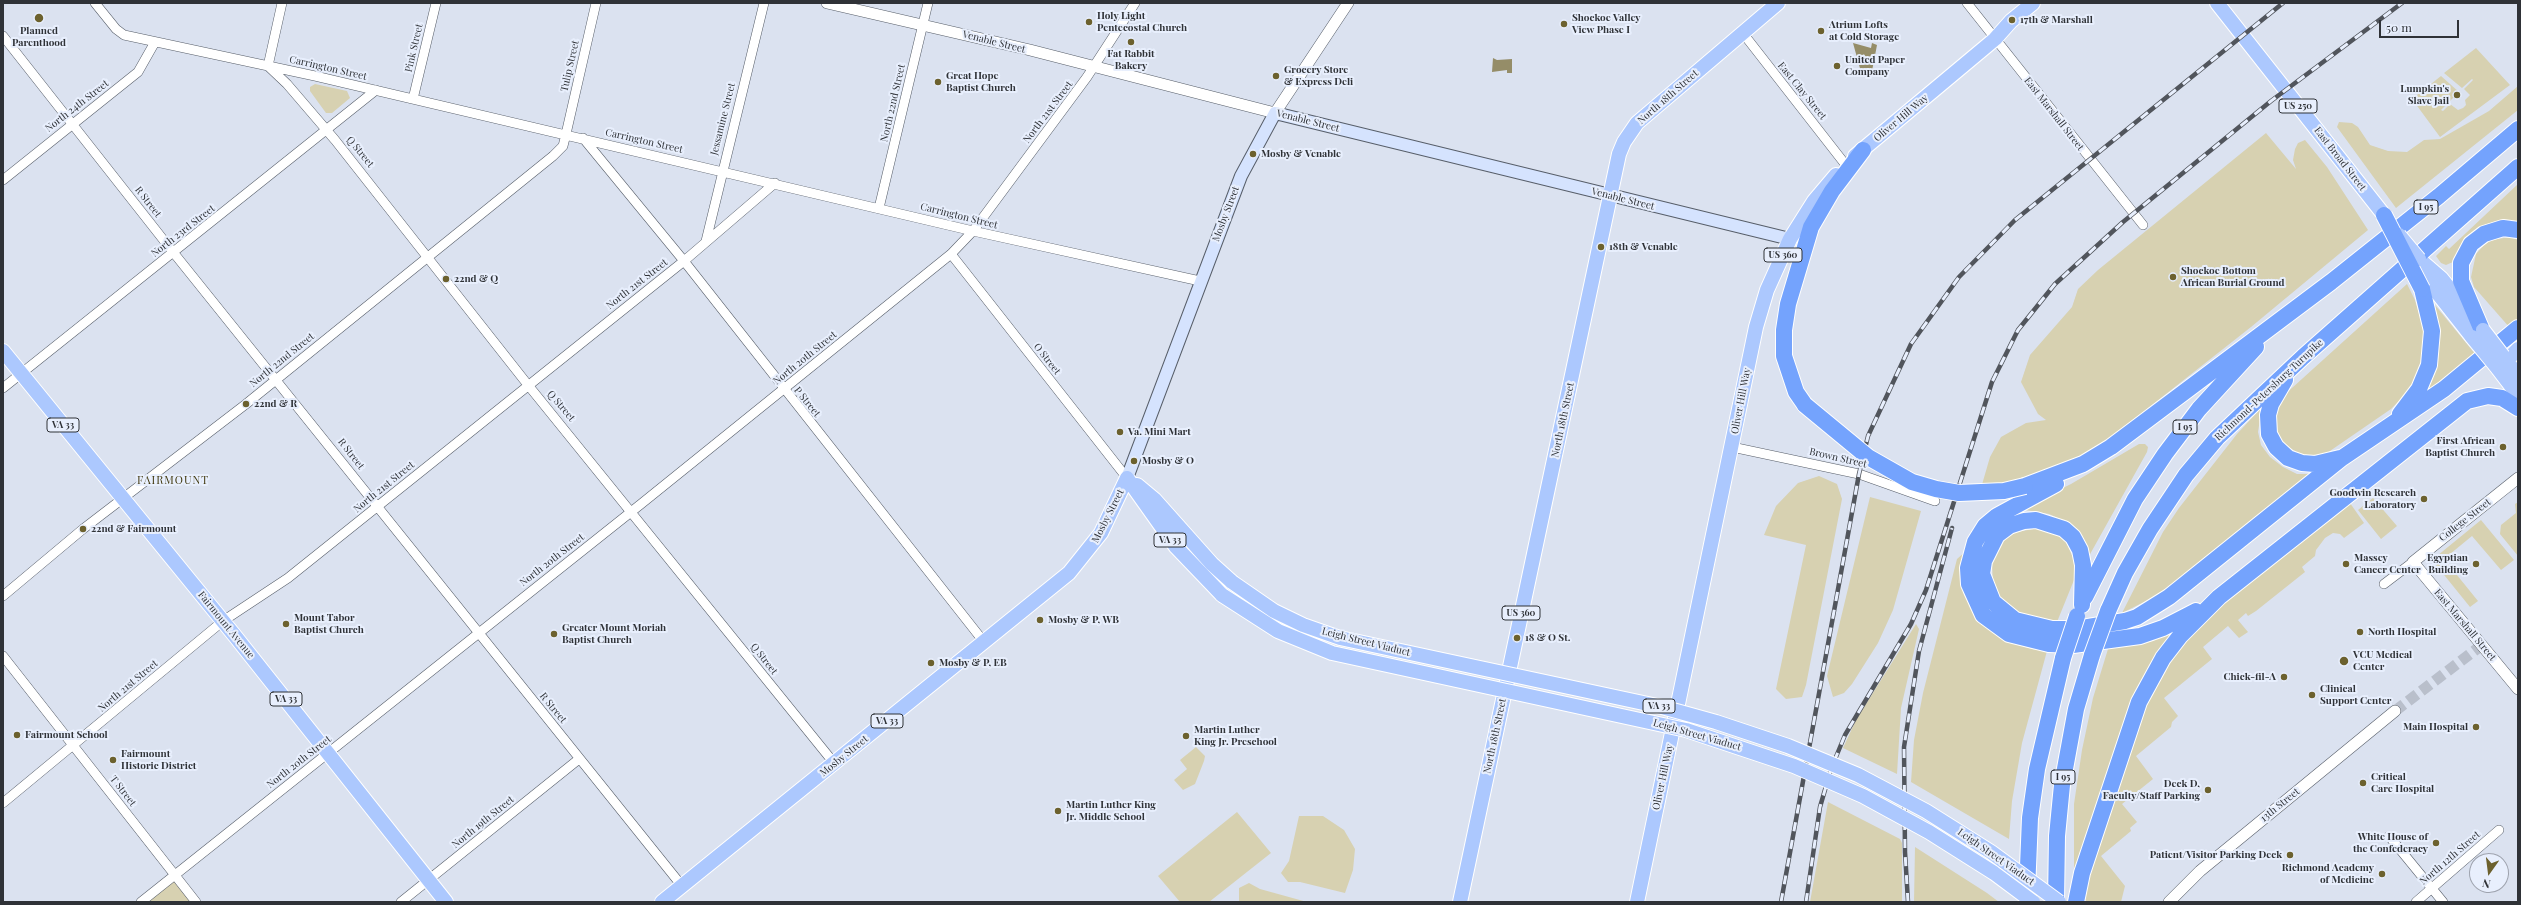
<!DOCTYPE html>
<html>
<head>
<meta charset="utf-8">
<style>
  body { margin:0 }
  #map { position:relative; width:2521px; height:905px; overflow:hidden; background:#dbe2f0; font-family:"Playfair Display",serif }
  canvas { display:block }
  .frame { position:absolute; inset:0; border:4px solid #2f3237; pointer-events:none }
  .north { position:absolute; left:2469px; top:853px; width:40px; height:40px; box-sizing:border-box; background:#e8effd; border:1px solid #9ea3ae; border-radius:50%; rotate:194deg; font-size:11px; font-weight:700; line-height:16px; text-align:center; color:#2f3237 }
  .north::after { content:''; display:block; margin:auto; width:14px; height:18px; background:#6c612e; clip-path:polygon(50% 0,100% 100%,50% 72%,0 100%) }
  .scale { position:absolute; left:2379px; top:20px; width:80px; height:18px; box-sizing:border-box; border:2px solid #2f3237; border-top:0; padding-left:5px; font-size:12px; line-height:14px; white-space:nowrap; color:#2f3237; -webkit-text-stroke:3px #e8effd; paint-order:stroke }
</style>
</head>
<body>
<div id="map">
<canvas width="2521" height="905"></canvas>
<div class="frame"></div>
<div class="north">N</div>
<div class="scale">50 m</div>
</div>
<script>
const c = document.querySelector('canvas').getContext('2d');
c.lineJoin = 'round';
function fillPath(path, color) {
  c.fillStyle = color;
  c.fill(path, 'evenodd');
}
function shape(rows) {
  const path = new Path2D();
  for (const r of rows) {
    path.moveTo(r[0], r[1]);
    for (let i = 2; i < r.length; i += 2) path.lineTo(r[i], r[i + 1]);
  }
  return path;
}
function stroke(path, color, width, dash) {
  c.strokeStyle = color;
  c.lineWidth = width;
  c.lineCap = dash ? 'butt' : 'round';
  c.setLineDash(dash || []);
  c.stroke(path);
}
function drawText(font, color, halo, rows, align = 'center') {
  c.font = font + ' "Playfair Display",serif';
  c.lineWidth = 4;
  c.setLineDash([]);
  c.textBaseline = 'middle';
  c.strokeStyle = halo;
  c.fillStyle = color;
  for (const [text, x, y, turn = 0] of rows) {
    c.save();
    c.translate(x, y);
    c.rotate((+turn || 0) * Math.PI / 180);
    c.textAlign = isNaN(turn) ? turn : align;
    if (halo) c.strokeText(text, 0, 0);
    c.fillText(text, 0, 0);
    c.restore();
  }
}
const green = shape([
  [2476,48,2510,85,2440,137,2412,99,2441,76,2459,92,2441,110,2443,111,2450,104,2458,110,2463,108,2466,105,2465,100,2470,95,2464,89,2473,80,2472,79,2462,88,2444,73],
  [315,84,347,91,350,98,332,113,326,113,310,91,310,87],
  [2518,86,2518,110,2396,208,2337,127,2339,122,2352,123,2358,127,2370,145,2388,151,2407,152,2424,140,2440,139,2489,111],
  [2266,133,2296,169,2293,160,2295,149,2298,143,2305,140,2327,167,2368,230,2251,327,2110,438,2085,455,2028,480,1981,488,1990,457,2001,437,2026,423,2046,420,2038,414,2021,382,2030,355,2072,307,2078,289,2098,270],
  [2518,184,2518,221,2497,221,2480,227,2465,240,2453,262,2446,265,2441,263,2436,256,2446,246,2449,249],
  [2510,237,2518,240,2518,319,2510,328,2474,287,2471,277,2476,254,2484,245,2491,240],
  [2407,284,2415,300,2423,327,2425,346,2421,367,2412,388,2391,409,2327,453,2311,456,2298,453,2287,446,2278,436,2274,423,2275,410,2282,397],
  [2435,305,2476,355,2424,394,2436,361,2440,340],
  [2262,407,2258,432,2261,445,2270,457,2283,467,2297,474,2313,474,2160,594,2122,613,2163,532,2179,508,2237,434],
  [2139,444,2145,444,2148,447,2147,452,2089,556,2083,538,2071,524,2049,514,2020,509,2071,484],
  [1819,476,1837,484,1842,499,1806,685,1802,697,1786,699,1776,689,1806,545,1764,535,1776,506,1798,483],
  [1870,497,1921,511,1893,610,1878,643,1852,684,1844,693,1833,697,1827,676],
  [2373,498,2397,526,2381,539,2358,510],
  [2518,502,2517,549,2518,556,2500,534,2501,525,2516,513,2515,504],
  [2350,503,2364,523,2344,538,2340,534,2333,533,2325,538,2316,550,2315,556,2302,567,2305,572,2256,611,2248,616,2246,613,2238,620,2248,632,2239,638,2228,626,2203,647,2212,659,2164,698,2178,716,2172,722,2171,727,2136,756,2153,779,2122,804,2137,822,2130,828,2131,831,2101,856,2125,886,2121,902,2088,902,2085,900,2087,885,2097,853,2138,726,2160,676,2181,645,2204,618],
  [2481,520,2514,560,2501,570,2472,536,2444,559,2478,601,2470,607,2432,560],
  [2039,528,2057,534,2066,542,2075,562,2074,580,2057,622,2029,616,2012,609,2000,597,1993,586,1992,562,2002,541,2011,533],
  [1965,552,1960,578,1964,595,1978,620,2003,640,2032,649,2047,651,2022,743,2012,801,2009,839,1911,782,1914,740,1923,693,1957,559],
  [1916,624,1919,629,1901,708,1897,774,1843,748,1856,720],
  [2182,625,2167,641,2074,876,2074,804,2082,750,2093,698,2108,649,2153,641],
  [1196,747,1205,756,1204,761,1195,784,1183,790,1174,780,1187,769,1180,760],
  [1828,802,1900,839,1902,843,1902,902,1810,902],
  [1237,812,1271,853,1209,902,1180,902,1158,876],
  [1299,816,1323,816,1344,830,1355,849,1353,870,1345,893,1300,882,1288,882,1281,873,1289,861],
  [1915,847,1987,893,1999,902,1914,902],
  [175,874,197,902,141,902],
  [1249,883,1260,889,1307,902,1239,902,1239,888]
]);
const water = shape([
  [1853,43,1871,48,1872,43,1877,45,1872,71,1861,72],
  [1493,58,1497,60,1512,59,1512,73,1507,73,1507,70,1492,72]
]);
const tertiaryTunnel = shape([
  [2395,711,2482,645]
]);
const minor = shape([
  [95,3,116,29,124,35,315,76,973,231,1200,281],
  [282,3,268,66,287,84,335,140,528,385,834,763],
  [1967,3,2143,225],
  [1742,32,1845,164],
  [3,36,173,252,682,886],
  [413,99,436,3],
  [583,138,684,261,984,642],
  [3,180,138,72,155,42],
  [879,208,928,3],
  [706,241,764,3],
  [951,254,1127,478],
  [3,388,376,90],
  [1732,447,1859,474,1935,501],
  [2384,584,2413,562],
  [3,596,83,529,246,404,553,156,563,146,566,134,596,3],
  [3,656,196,902],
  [3,803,223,621,288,578,684,261,775,183],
  [2389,836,2443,902],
  [141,902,641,504,951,254,973,231,1087,77,1135,3],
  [401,902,579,759],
  [2416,902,2499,830]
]);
const tertiary = shape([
  [827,3,1030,50,1275,113,1348,3],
  [2518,478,2413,562,2518,689],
  [2169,902,2200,871,2395,711]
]);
const secondary = shape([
  [1127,478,1241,176,1275,113,1790,239]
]);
const primary = shape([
  [2217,3,2384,215],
  [1855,156,1995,39,2011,21,2033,3],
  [2419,259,2441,278,2474,319],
  [2421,264,2431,285,2472,337],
  [3,351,235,636,446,902],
  [2503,356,2518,376],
  [2495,365,2518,395],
  [2498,369,2518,349],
  [1127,478,1176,547,1222,595],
  [1137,485,1155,500,1212,564,1232,582],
  [662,902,1069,573,1101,533,1127,478],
  [1460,902,1619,154,1624,142,1637,123,1778,3],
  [1637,902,1756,327,1767,290,1790,239,1814,201,1836,175]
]);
const motorway = shape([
  [2481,328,2461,281,2461,263,2471,244,2484,234,2503,228,2518,230],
  [2285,380,2271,404,2268,415,2269,434,2276,447,2288,458,2302,463,2315,464,2340,458],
  [1805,405,1796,392,1784,356,1784,330,1788,304,1811,227,1832,191,1863,150],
  [2400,414,2419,389,2429,365,2432,331,2422,289],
  [2056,484,1997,516,1985,526,1975,542,1968,568,1969,584,1983,615,2009,634,2049,644,2073,645,2140,636,2163,628,2196,611],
  [2025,486,2083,464,2111,447,2331,282,2439,196,2518,129],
  [2085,597,2135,499,2165,454,2199,409,2256,347],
  [2082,605,2083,565,2080,550,2073,537,2064,529,2036,520,2024,521,2009,526,1997,535,1984,561,1982,574,1993,602,2015,620,2052,629,2076,629,2125,621,2137,617,2169,597,2342,458,2444,389,2518,328],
  [2108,611,2125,573,2150,529,2186,475,2217,438,2303,357,2518,167],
  [2027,891,2030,818,2037,769,2063,658],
  [2056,902,2057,836,2062,785,2076,709,2092,655],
  [2076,902,2082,873,2139,702,2163,658,2180,636,2219,597,2467,401,2488,396,2502,398,2518,408]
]);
const rail = shape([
  [1781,902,1859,474,1868,436,1911,344,1959,277,2015,220,2283,3],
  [1806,902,1820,807,1831,769,1845,735,1911,624,1926,590,1992,382,2018,330,2055,284,2123,222,2271,101,2402,3],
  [1908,902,1905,852,1904,747,1919,651,1952,528]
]);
const primaryBridge = shape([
  [2399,235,2419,259],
  [2483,330,2503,356],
  [2472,337,2495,365],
  [1232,582,1274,611,1303,625,1340,638,1662,707,1716,722,1788,746,1858,775,1926,811,1991,852,2059,902],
  [1222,595,1278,631,1332,653,1686,730,1794,766,1863,796,1929,832,1994,873,2033,902]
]);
const motorwayBridge = shape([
  [2384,215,2422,289],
  [1805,405,1868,457,1912,482,1936,489,1959,493,2004,491,2025,486],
  [2092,655,2108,611],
  [2063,658,2077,616]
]);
const markers = [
  [39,18,5,"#6c612e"],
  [2012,20,4,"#6c612e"],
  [1089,22,4,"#6c612e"],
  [1564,24,4,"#6c612e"],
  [1821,31,4,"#6c612e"],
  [1131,42,4,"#6c612e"],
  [1837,66,4,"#6c612e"],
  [1276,76,4,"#6c612e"],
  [938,82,4,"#6c612e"],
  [2457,95,4,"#6c612e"],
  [1253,154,4,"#6c612e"],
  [1601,247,4,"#6c612e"],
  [2173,277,4,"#6c612e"],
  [446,279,4,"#6c612e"],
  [246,404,4,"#6c612e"],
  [1120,432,4,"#6c612e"],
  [2503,447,4,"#6c612e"],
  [1134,461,4,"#6c612e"],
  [2424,499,4,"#6c612e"],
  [83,529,4,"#6c612e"],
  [2346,564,4,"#6c612e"],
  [2476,564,4,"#6c612e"],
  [1040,620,4,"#6c612e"],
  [286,624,4,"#6c612e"],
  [2360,632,4,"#6c612e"],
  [554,634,4,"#6c612e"],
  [1517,638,4,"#6c612e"],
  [2344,661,5,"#6c612e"],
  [931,663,4,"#6c612e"],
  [2284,677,4,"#6c612e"],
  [2312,695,4,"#6c612e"],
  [2476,727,4,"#6c612e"],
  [17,735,4,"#6c612e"],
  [1186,736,4,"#6c612e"],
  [113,760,4,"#6c612e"],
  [2363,783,4,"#6c612e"],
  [2208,790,4,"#6c612e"],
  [1058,811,4,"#6c612e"],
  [2436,843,4,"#6c612e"],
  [2290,855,4,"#6c612e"],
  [2382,874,4,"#6c612e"]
];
const shields = [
  [2298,106,38],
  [2426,207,24],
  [1783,255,38],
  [63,425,32],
  [2185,427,24],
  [1170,540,32],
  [1521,613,38],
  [286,699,32],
  [1659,706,32],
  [887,721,32],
  [2063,777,24]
];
const shieldNames = [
  ["US 250",2298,106],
  ["I 95",2426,207],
  ["US 360",1783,255],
  ["VA 33",63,425],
  ["I 95",2185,427],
  ["VA 33",1170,540],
  ["US 360",1521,613],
  ["VA 33",286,699],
  ["VA 33",1659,706],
  ["VA 33",887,721],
  ["I 95",2063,777]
];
const poiNames = [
  ["Holy Light",1097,16],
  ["Pentecostal Church",1097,28],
  ["Shockoe Valley",1572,18],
  ["View Phase I",1572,30],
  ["17th & Marshall",2020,20],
  ["Atrium Lofts",1829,25],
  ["at Cold Storage",1829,37],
  ["Planned",39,31,"center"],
  ["Parenthood",39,43,"center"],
  ["Fat Rabbit",1131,54,"center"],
  ["Bakery",1131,66,"center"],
  ["United Paper",1845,60],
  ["Company",1845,72],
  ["Grocery Store",1284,70],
  ["& Express Deli",1284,82],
  ["Great Hope",946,76],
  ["Baptist Church",946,88],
  ["Lumpkin's",2449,89,"right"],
  ["Slave Jail",2449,101,"right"],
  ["Mosby & Venable",1261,154],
  ["18th & Venable",1609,247],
  ["Shockoe Bottom",2181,271],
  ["African Burial Ground",2181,283],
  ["22nd & Q",454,279],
  ["22nd & R",254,404],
  ["Va. Mini Mart",1128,432],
  ["First African",2495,441,"right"],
  ["Baptist Church",2495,453,"right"],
  ["Mosby & O",1142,461],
  ["Goodwin Research",2416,493,"right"],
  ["Laboratory",2416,505,"right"],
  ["22nd & Fairmount",91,529],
  ["Massey",2354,558],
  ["Cancer Center",2354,570],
  ["Egyptian",2468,558,"right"],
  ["Building",2468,570,"right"],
  ["Mount Tabor",294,618],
  ["Baptist Church",294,630],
  ["Mosby & P, WB",1048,620],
  ["Greater Mount Moriah",562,628],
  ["Baptist Church",562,640],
  ["North Hospital",2368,632],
  ["18 & O St.",1525,638],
  ["VCU Medical",2353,655],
  ["Center",2353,667],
  ["Mosby & P, EB",939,663],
  ["Chick-fil-A",2276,677,"right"],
  ["Clinical",2320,689],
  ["Support Center",2320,701],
  ["Main Hospital",2468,727,"right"],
  ["Martin Luther",1194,730],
  ["King Jr. Preschool",1194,742],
  ["Fairmount School",25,735],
  ["Fairmount",121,754],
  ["Historic District",121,766],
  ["Critical",2371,777],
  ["Care Hospital",2371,789],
  ["Deck D,",2200,784,"right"],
  ["Faculty/Staff Parking",2200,796,"right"],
  ["Martin Luther King",1066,805],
  ["Jr. Middle School",1066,817],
  ["White House of",2428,837,"right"],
  ["the Confederacy",2428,849,"right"],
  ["Patient/Visitor Parking Deck",2282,855,"right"],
  ["Richmond Academy",2374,868,"right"],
  ["of Medicine",2374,880,"right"]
];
const streetNames = [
  ["Venable Street",994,42,14],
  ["Pink Street",414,48,-77],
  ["Tulip Street",570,66,-77],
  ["Carrington Street",328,68,13],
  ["East Clay Street",1802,91,51],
  ["North 18th Street",1668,97,-41],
  ["North 22nd Street",893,103,-77],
  ["North 24th Street",77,106,-38],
  ["North 21st Street",1048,112,-53],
  ["East Marshall Street",2054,114,52],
  ["Oliver Hill Way",1901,118,-40],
  ["Jessamine Street",723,119,-76],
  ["Venable Street",1308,121,14],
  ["Carrington Street",644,141,13],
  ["Q Street",360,152,51],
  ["East Broad Street",2340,159,52],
  ["Venable Street",1623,199,14],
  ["R Street",148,202,52],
  ["Mosby Street",1226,214,-69],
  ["Carrington Street",959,216,14],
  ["North 23rd Street",183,231,-38],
  ["North 21st Street",637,284,-38],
  ["North 20th Street",805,358,-39],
  ["O Street",1047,359,52],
  ["North 22nd Street",282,360,-39],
  ["Richmond-Petersburg Turnpike",2269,390,-43],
  ["Oliver Hill Way",1741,401,-79],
  ["P Street",807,402,51],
  ["Q Street",561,406,50],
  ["North 18th Street",1563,420,-78],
  ["R Street",351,454,52],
  ["Brown Street",1838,458,13],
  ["North 21st Street",384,487,-39],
  ["Mosby Street",1108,516,-63],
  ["College Street",2465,520,-38],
  ["North 20th Street",552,560,-38],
  ["Fairmount Avenue",226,625,51],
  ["East Marshall Street",2465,625,50],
  ["Leigh Street Viaduct",1366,642,14],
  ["Q Street",764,659,52],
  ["North 21st Street",128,686,-40],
  ["R Street",553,708,51],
  ["Leigh Street Viaduct",1697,735,16],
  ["North 18th Street",1495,736,-78],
  ["Mosby Street",844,756,-39],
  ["North 20th Street",299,762,-38],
  ["Oliver Hill Way",1663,777,-78],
  ["T Street",123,791,52],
  ["13th Street",2280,805,-39],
  ["North 19th Street",483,822,-39],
  ["Leigh Street Viaduct",1996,857,35],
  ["North 12th Street",2450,858,-41]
];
const neighbourhoodNames = [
  ["FAIRMOUNT",173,481]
];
fillPath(green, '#d7d1b1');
fillPath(water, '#958d68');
stroke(tertiaryTunnel, '#b9bfcb', 11, [11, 5.5]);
stroke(minor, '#575e69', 10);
stroke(tertiary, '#575e69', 12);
stroke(secondary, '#575e69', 14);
stroke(primary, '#fff', 16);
stroke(motorway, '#fff', 18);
stroke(minor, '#fff', 9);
stroke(tertiary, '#fff', 11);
stroke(secondary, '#d5e3fe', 12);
stroke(primary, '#acc8fe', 14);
stroke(motorway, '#74a3fd', 16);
stroke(rail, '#51555c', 4.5);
stroke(rail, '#e8effd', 3, [9]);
stroke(primaryBridge, '#fff', 16, []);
stroke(motorwayBridge, '#fff', 18, []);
stroke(primaryBridge, '#acc8fe', 14);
stroke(motorwayBridge, '#74a3fd', 16);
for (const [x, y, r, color] of markers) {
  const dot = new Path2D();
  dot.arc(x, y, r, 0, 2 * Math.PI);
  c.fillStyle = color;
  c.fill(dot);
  stroke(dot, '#e8effd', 1.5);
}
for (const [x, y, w] of shields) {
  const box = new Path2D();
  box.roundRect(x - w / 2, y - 7, w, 14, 3);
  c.fillStyle = '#e8effd';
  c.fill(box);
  stroke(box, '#2f3237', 1);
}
drawText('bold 9px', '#2f3237', null, shieldNames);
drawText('bold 10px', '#2f3237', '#e8effd', poiNames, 'left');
drawText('10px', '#2f3237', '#e8effd', streetNames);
c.letterSpacing = '1px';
drawText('11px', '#41380e', '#e8effd', neighbourhoodNames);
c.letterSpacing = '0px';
</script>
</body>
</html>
